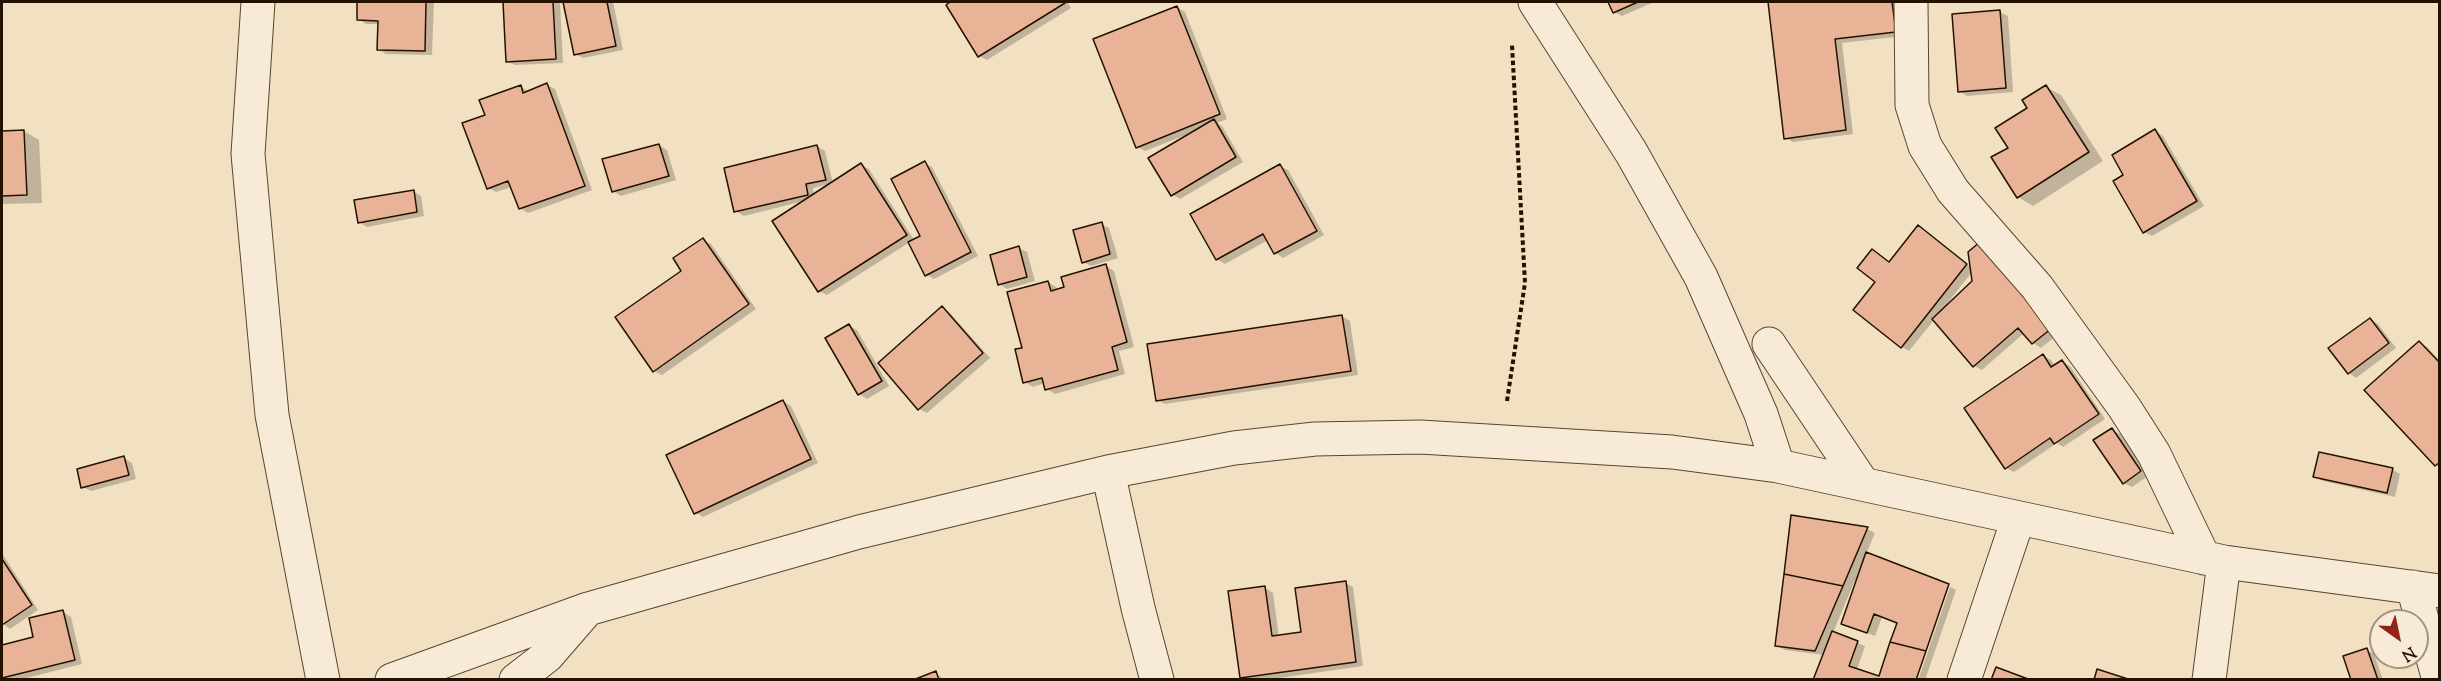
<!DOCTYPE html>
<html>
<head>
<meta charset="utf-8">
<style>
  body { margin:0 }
  #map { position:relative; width:2441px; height:681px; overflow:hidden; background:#f2e0c2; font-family:"Sorts Mill Goudy",serif }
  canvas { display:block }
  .frame { position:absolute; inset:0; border:3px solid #231200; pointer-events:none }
  .north { position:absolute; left:2369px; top:609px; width:60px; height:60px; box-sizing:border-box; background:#f7ebd7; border:2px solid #a29481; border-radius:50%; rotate:147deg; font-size:16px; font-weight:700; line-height:24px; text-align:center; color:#231200 }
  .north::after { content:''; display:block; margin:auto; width:21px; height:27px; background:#8f2418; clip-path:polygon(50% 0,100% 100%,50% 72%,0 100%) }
</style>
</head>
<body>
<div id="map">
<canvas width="2441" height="681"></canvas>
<div class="frame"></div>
<div class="north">N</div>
</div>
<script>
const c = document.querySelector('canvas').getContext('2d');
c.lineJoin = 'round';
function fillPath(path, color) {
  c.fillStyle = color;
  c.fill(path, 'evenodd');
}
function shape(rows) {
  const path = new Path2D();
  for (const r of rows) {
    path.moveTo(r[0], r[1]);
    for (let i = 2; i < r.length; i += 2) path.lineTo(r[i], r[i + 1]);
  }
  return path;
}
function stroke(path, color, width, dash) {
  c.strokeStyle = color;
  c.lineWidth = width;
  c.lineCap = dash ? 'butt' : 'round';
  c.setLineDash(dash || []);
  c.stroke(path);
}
const shadow = shape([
  [359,2,434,2,432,55,386,54,378,49,379,24,366,24,358,19],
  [504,2,560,2,563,63,515,65,507,61],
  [565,2,613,2,623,50,583,58,576,54],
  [952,2,1067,2,1071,8,987,60,979,56],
  [1609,2,1654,2,1622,16,1614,12],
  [1769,2,1899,2,1903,36,1842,43,1853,134,1793,142,1786,138],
  [1177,7,1185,12,1227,119,1217,123,1222,126,1243,162,1180,199,1172,194,1188,134,1145,151,1137,147],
  [2000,12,2008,16,2013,92,1967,96,1959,91],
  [547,85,555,89,592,190,528,213,520,208,512,187,496,192,488,188,487,116,521,87,530,92],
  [2046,87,2061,95,2103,161,2033,206,2018,197,2010,148,2029,108],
  [24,131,39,140,42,203,2,204,2,132],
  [2155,131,2163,136,2204,206,2152,236,2144,232,2125,176],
  [659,145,667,150,676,180,621,196,613,191],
  [817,146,825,151,833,183,861,165,869,169,914,240,922,236,925,163,932,167,978,256,934,279,926,274,910,242,827,295,819,291,804,201,744,216,736,211],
  [830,184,814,195,813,188],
  [1280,166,1288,170,1324,235,1283,258,1276,253,1268,240,1225,264,1217,259],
  [413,191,421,196,424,216,367,227,359,222],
  [1101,224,1109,228,1118,258,1091,266,1083,262],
  [1926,232,1972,268,2059,333,2041,348,2033,343,2024,333,1982,370,1974,366,1934,320,1909,351,1902,347,1877,282,1873,251,1890,263],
  [1972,272,1974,281,1948,306,1946,305],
  [703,240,711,244,756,309,662,375,654,371,683,271],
  [1019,248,1027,252,1035,281,1007,289,999,284],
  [1106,266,1114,271,1134,347,1119,351,1125,374,1055,394,1047,389,1045,383,1033,387,1025,382,1023,349,1048,282,1056,287,1057,291],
  [943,308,950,313,990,358,927,413,919,409,880,363],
  [1342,316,1350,321,1358,375,1165,404,1157,400],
  [2370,319,2378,324,2396,348,2356,378,2349,373],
  [849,326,857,330,889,386,867,399,859,394],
  [2419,343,2427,347,2440,361,2440,467,2436,465],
  [2043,356,2051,360,2055,366,2062,362,2070,366,2105,419,2063,447,2057,443,2014,472,2006,468],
  [783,401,791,406,818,463,703,517,695,512],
  [2112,430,2120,434,2148,476,2132,487,2124,483],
  [2320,454,2393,470,2400,474,2395,497,2323,481,2315,477],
  [124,458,132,463,136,479,91,491,83,487],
  [1867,529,1875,533,1866,554,1947,585,1915,680,1814,680,1824,655,1785,650,1777,645],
  [1855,580,1857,581,1843,623,1875,636,1882,617,1899,623,1880,678,1857,670,1865,646,1833,633],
  [2,553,38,610,10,629,2,623],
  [1345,583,1353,587,1363,666,1265,680,1245,680,1241,677,1265,588,1273,593,1279,637,1302,634],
  [1950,587,1956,590,1925,680,1918,680],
  [63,612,71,617,82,664,19,680,2,680,2,646,35,639],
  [2367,650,2374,654,2383,680,2352,680],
  [936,673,944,680,917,680]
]);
const building = shape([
  [357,2,426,2,425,51,377,50,378,21,357,20,357,2],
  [503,2,553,2,556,59,506,62,503,2],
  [563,2,607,2,616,46,574,55,563,2],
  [950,2,1063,2,1065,3,978,57,946,5,950,2],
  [1608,2,1638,2,1613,13,1608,2],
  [1768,2,1892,2,1896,32,1835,39,1846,130,1784,139,1768,2],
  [1177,6,1220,114,1136,148,1093,39,1177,6],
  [2000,10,2006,88,1958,92,1952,14,2000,10],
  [547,83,585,186,519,209,508,181,487,189,462,123,485,115,479,100,521,85,523,93,547,83],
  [2046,85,2089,152,2017,198,1991,157,2008,148,1995,128,2027,108,2022,100,2046,85],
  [1214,119,1236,157,1171,196,1148,158,1214,119],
  [2155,129,2197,201,2143,233,2113,181,2123,175,2112,155,2155,129],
  [24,130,27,195,2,196,2,131,24,130],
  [659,144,669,176,612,192,602,159,659,144],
  [817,145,826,180,806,184,808,195,734,212,724,168,817,145],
  [925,161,971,252,925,276,908,242,920,236,891,179,925,161],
  [861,163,907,235,818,292,772,221,861,163],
  [1280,164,1317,231,1274,254,1263,234,1216,260,1190,214,1280,164],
  [414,190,417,212,358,223,354,200,414,190],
  [1102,222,1110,254,1082,263,1073,230,1102,222],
  [1918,225,1967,264,1901,348,1853,310,1875,282,1857,268,1872,249,1889,262,1918,225],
  [703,238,749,304,653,372,615,317,681,271,673,258,703,238],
  [1981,241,2052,328,2032,344,2018,328,1973,367,1932,319,1972,281,1968,252,1981,241],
  [1019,246,1027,277,998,285,990,255,1019,246],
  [1106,264,1127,342,1112,347,1118,370,1045,390,1042,378,1023,383,1015,349,1022,348,1007,292,1048,281,1051,291,1064,287,1061,277,1106,264],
  [942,306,983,353,918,410,878,363,942,306],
  [1342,315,1351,371,1156,401,1147,344,1342,315],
  [2370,318,2389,343,2348,374,2328,348,2370,318],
  [849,324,882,381,858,395,825,338,849,324],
  [2419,341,2440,363,2440,462,2435,466,2364,390,2419,341],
  [2043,354,2051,367,2062,360,2099,414,2054,444,2050,438,2005,469,1964,408,2043,354],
  [783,400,811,459,694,514,666,455,783,400],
  [2112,428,2141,471,2123,484,2093,440,2112,428],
  [2319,452,2393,468,2387,493,2313,477,2319,452],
  [124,456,129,475,81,488,77,469,124,456],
  [1791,515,1868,527,1843,586,1784,574,1791,515],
  [1866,552,1949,584,1926,651,1890,642,1897,623,1874,614,1867,633,1841,624,1866,552],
  [2,559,32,605,2,625,2,559],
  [1784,574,1843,586,1815,651,1775,646,1784,574],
  [1346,581,1356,662,1240,678,1228,591,1265,586,1272,636,1301,632,1295,588,1346,581],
  [63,610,75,660,2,678,2,645,33,637,29,618,63,610],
  [1832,631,1858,641,1849,666,1879,676,1890,642,1926,651,1916,680,1813,680,1832,631],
  [2367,648,2378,680,2351,680,2343,656,2367,648],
  [1996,667,2028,679,2028,680,1991,680,1996,667],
  [2097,669,2131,680,2094,680,2097,669],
  [936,671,939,680,913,680,936,671]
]);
const path = shape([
  [1507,401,1525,283,1512,45]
]);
const minor = shape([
  [258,2,248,154,272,415,323,680],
  [1535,2,1631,152,1701,277,1761,414,1778,466],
  [1911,2,1912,105,1925,146,1953,191,2037,287,2124,407,2154,454,2204,558],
  [1769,344,1863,484],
  [1108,472,1138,608,1157,680],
  [2413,587,2439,680],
  [392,680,588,609,859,532,1108,472,1234,448,1315,439,1420,437,1672,452,1778,466,2224,562,2440,591],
  [516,680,547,656,586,611],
  [1964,680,2018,519],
  [2209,680,2224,562]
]);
fillPath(shadow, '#0003');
fillPath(building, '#e9b397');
stroke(building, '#231200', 1.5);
stroke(minor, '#574630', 35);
stroke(path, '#231200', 4, [4.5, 3]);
stroke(minor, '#f7ebd7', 33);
</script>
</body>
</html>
